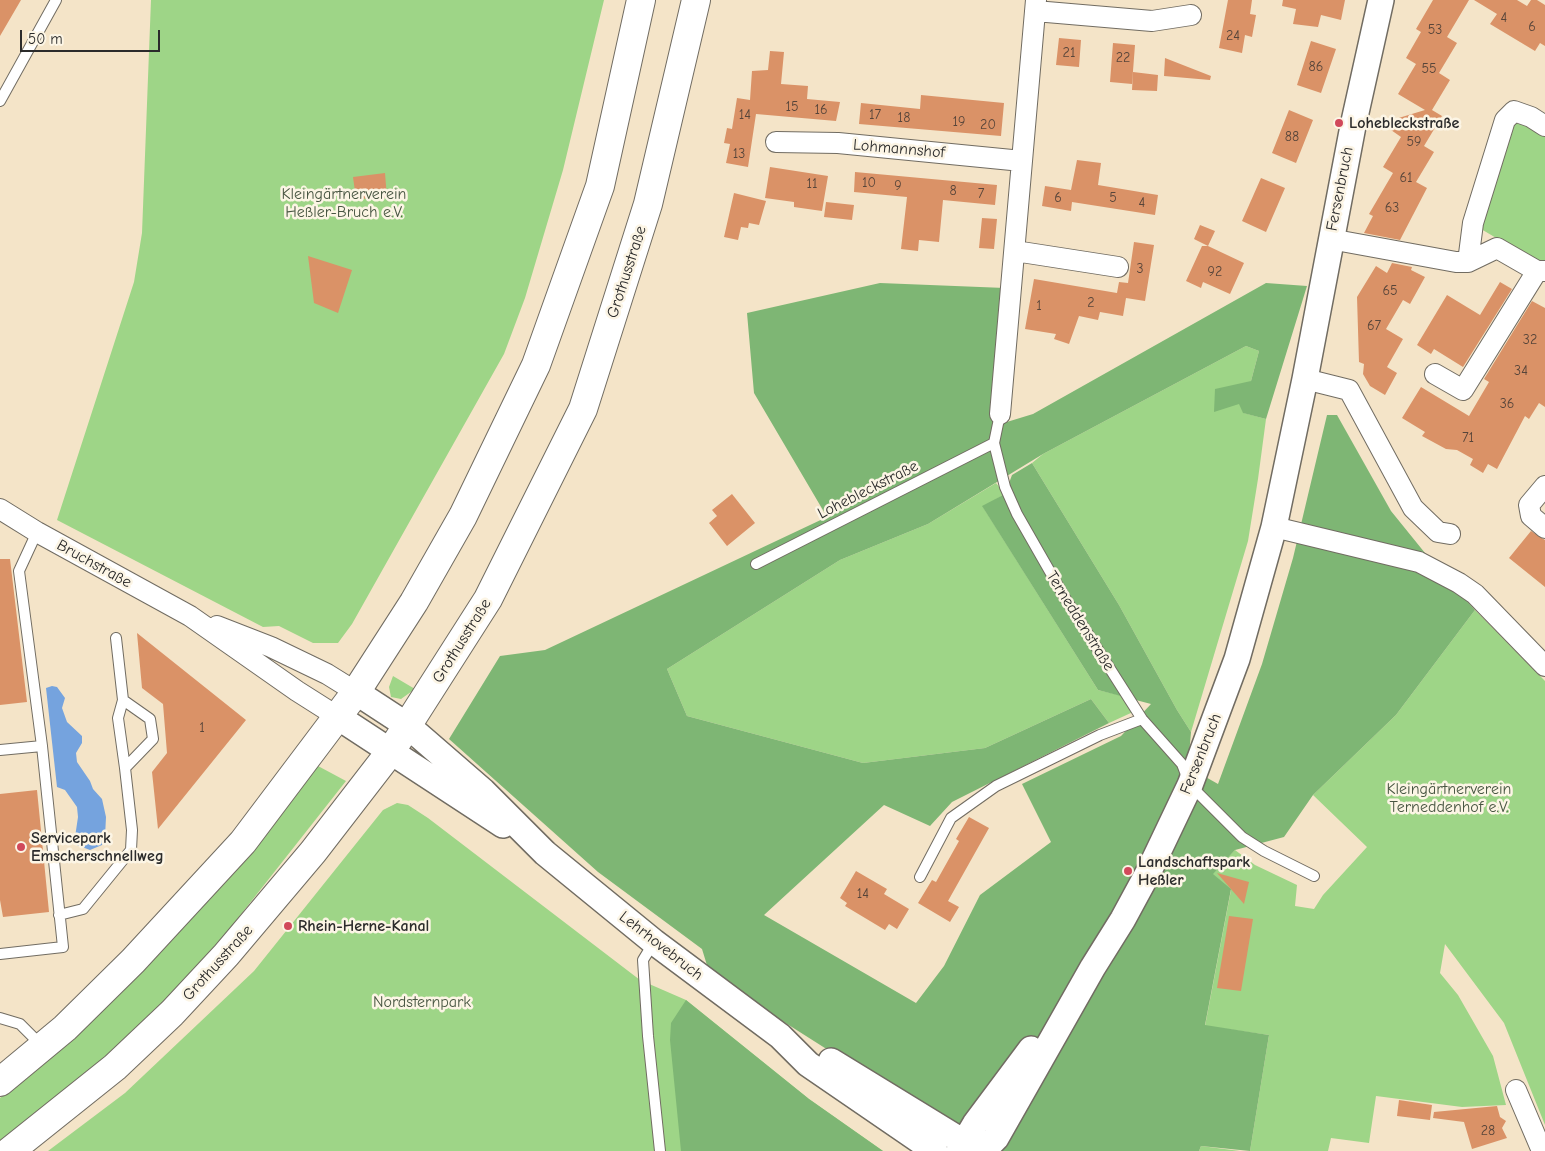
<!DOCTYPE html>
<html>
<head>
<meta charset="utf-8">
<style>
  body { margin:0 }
  #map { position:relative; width:1545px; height:1151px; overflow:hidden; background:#f4e4c8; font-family:"Comic Neue",sans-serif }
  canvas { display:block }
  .scale { position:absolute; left:20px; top:30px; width:140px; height:22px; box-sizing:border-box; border:2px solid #2b2b2b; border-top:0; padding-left:6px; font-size:15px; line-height:18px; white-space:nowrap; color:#2b2b2b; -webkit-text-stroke:4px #fcf5e5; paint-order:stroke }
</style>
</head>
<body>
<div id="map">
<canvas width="1545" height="1151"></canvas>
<div class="scale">50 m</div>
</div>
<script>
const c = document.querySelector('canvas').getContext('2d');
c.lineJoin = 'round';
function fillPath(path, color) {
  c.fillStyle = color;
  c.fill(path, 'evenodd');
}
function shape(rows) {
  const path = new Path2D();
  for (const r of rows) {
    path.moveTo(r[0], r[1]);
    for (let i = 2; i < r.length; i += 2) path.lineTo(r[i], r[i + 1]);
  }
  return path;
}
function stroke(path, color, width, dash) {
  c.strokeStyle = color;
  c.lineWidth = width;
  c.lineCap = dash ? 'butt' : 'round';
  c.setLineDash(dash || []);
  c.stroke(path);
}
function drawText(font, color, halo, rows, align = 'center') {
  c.font = font + ' "Comic Neue",sans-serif';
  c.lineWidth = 5;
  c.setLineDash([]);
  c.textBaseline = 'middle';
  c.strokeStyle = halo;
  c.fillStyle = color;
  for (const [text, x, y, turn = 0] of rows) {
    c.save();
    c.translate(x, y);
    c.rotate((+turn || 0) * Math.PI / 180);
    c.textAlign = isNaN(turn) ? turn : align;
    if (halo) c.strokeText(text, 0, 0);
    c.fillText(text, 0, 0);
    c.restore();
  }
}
const green = shape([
  [151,0,604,0,563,170,525,298,504,354,352,624,338,643,313,643,279,626,263,627,57,520,134,282,142,233],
  [1517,117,1545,134,1545,265,1542,265,1481,229,1509,121],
  [1246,346,1259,351,1251,381,1240,404,1244,413,1266,419,1258,479,1248,541,1191,732,1177,710,1119,605,1032,463,1043,454],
  [996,483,1005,494,983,507,1098,690,1123,696,1133,712,1109,723,1091,699,985,748,863,763,687,716,667,669,840,560,928,524],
  [1475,610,1545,681,1545,1125,1504,1023,1445,944,1440,973,1458,995,1493,1056,1506,1105,1462,1107,1376,1096,1369,1143,1331,1138,1328,1151,1250,1151,1269,1035,1205,1026,1231,890,1212,874,1235,850,1255,865,1297,885,1295,906,1314,909,1323,895,1367,847,1313,795,1396,715],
  [393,676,415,689,401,699,391,697,389,687],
  [318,766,346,781,216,946,164,1004,107,1057,0,1143,0,1098,51,1055,252,849],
  [397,803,408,805,428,818,640,980,686,1000,809,1099,883,1151,48,1151,125,1093,254,971,383,810],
  [1201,1146,1240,1151,1199,1151]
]);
const forest = shape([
  [880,283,1005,288,997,425,1033,414,1266,283,1307,286,1266,419,1243,413,1239,404,1214,412,1215,389,1251,381,1259,351,1246,346,1043,454,928,524,840,560,667,669,687,716,863,763,985,748,1091,699,1109,723,952,802,930,826,884,805,764,915,916,1003,944,966,980,895,1051,842,1022,784,1121,736,1151,704,1098,690,982,506,1005,494,1012,475,1032,463,1119,605,1177,710,1191,732,1188,767,1218,784,1262,664,1293,558,1327,415,1337,415,1391,511,1442,574,1475,610,1396,715,1313,795,1284,837,1235,850,1213,874,1231,889,1205,1025,1269,1035,1250,1151,1201,1146,1199,1151,987,1151,710,975,702,949,598,872,449,739,500,656,545,650,827,517,754,393,747,313],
  [686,1000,809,1099,883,1151,681,1151,670,1040,671,1023]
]);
const water = shape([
  [52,686,57,687,65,698,62,708,67,722,82,736,82,743,76,753,77,762,90,781,93,789,102,799,106,817,105,837,102,845,90,850,74,844,78,817,77,807,65,790,57,787,46,688]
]);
const building = shape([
  [0,0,21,0,0,36],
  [1228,0,1252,0,1250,14,1256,15,1252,37,1245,35,1242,53,1219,48],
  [1283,0,1345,0,1341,20,1321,15,1318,27,1293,24,1296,9,1282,6],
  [1433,0,1469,0,1447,37,1457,43,1439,73,1450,80,1432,110,1442,116,1424,146,1434,152,1416,182,1427,188,1400,240,1364,233,1373,216,1369,214,1393,173,1383,167,1401,137,1391,130,1393,127,1392,120,1425,110,1398,94,1416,64,1406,58,1421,32,1416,29],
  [1474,0,1517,0,1527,6,1531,0,1537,0,1545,5,1545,46,1540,43,1535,51,1490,24,1497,14],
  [1059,38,1081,40,1079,67,1056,65],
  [1311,41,1336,49,1321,93,1297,85],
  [1113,43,1135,45,1132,84,1110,82],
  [770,51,784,52,781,84,808,86,807,99,840,102,836,121,756,114,748,167,726,163,730,144,724,143,727,128,732,129,737,98,750,100,752,71,768,70],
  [1165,58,1211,76,1210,80,1164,76],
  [1133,72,1158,75,1157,91,1132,90],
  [921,95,1004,103,1001,136,859,124,861,103,920,109],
  [1289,110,1313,120,1296,163,1272,153],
  [1077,160,1101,163,1098,185,1158,195,1155,215,1072,202,1071,211,1042,206,1045,186,1071,190],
  [770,167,828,176,822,211,794,207,794,202,765,198],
  [855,172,997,185,995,205,943,200,939,242,919,240,918,251,901,249,907,197,854,192],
  [385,173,387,198,356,199,353,177],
  [1261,178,1285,188,1266,232,1242,221],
  [734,193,766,201,759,225,749,223,748,228,741,227,738,240,724,237],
  [826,202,854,205,852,220,824,217],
  [982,218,997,219,994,249,979,248],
  [1200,225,1215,231,1208,246,1194,239],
  [1134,242,1154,245,1145,301,1126,298,1123,316,1100,312,1098,320,1079,316,1069,344,1054,339,1056,334,1025,329,1034,279,1117,293,1119,282,1128,283],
  [1202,246,1208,246,1244,263,1230,294,1203,282,1201,288,1186,281],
  [308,256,352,270,338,313,314,303],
  [1392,263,1412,267,1411,270,1425,277,1410,304,1403,300,1386,329,1403,339,1387,367,1397,373,1385,395,1370,386,1363,374,1364,364,1359,362,1357,297,1376,266,1387,273],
  [1500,282,1512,289,1463,367,1434,349,1431,354,1417,345,1447,295,1480,315],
  [1532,301,1545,308,1545,407,1539,403,1529,419,1525,416,1497,469,1488,464,1483,473,1470,465,1473,459,1457,450,1446,449,1422,436,1425,432,1402,418,1421,387,1469,416,1489,382,1484,379],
  [732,494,755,523,727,546,709,523,717,516,712,510],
  [1531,531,1545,540,1545,587,1509,558],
  [0,559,10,559,27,702,0,705],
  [137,633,246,720,158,829,152,772,167,753,163,704,142,688],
  [37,790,49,912,3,917,0,900,0,794],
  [969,817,989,828,948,901,959,907,950,922,918,903,932,880,936,882,959,841,956,839],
  [856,871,887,889,884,894,909,909,897,929,889,924,885,930,845,906,847,903,840,898],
  [1217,873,1249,882,1244,904],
  [1229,916,1253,919,1241,991,1217,988],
  [1399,1100,1432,1105,1430,1120,1397,1116],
  [1497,1106,1500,1117,1506,1121,1502,1128,1507,1138,1472,1149,1464,1122,1433,1118,1434,1112]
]);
const service = shape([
  [0,101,56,0],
  [1000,414,994,443,1005,487,1017,514,1065,598,1142,719,1182,764,1190,785,1242,837,1264,851,1314,876],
  [756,564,994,443],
  [116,638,123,700,150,719,153,739,125,768,118,718,123,700],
  [0,750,42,746],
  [920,877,951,818,996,786,1100,735,1142,719],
  [59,915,83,909,131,850,132,830,125,768],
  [654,942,643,960,648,1036,660,1151],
  [0,954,63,947,42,746,19,571,37,532],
  [0,1018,20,1024,42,1046]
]);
const minor = shape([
  [1035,11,1152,21,1191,15],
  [776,142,838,143,1022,161],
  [1330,239,1456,262,1468,262,1497,248,1537,271,1545,271],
  [1015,251,1118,267],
  [1468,262,1473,223,1505,120,1514,111,1531,117,1545,126],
  [1435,374,1463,390,1537,271],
  [1305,379,1349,390,1413,508,1438,532,1450,534],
  [1000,414,1036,0],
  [1545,486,1529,505,1531,516,1545,528],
  [0,509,37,532,190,616,297,691,338,717],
  [1274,527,1419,562,1459,583,1475,594,1545,666],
  [217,626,271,647,327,674,356,692],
  [1516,1090,1542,1151]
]);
const tertiary = shape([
  [356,692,408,726,483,791,545,853,654,942,780,1036,808,1064,935,1151],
  [338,717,503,825],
  [831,1061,978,1151],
  [959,1151,975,1124,1031,1049],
  [983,1151,996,1138,1093,967,1123,919,1149,871,1190,785,1237,659,1274,527,1305,379,1353,126,1381,0]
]);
const secondary = shape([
  [0,1082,65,1028,133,961,243,842,356,692,414,602,463,516,536,365,600,186,641,0],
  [10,1151,115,1067,172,1013,226,955,313,852,391,751,488,599,583,409,648,204,696,0]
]);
const markers = [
  [1339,123,5,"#d1495b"],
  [21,847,5,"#d1495b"],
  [1128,871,5,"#d1495b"],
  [288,926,5,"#d1495b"]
];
const numberNames = [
  ["4",1504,18],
  ["6",1532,27],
  ["53",1435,30],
  ["24",1233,36],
  ["21",1069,53],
  ["22",1123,58],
  ["86",1316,67],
  ["55",1429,69],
  ["15",792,107],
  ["16",821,110],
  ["14",745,115],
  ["17",875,115],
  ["18",904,118],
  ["19",959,122],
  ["20",988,125],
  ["88",1292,137],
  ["59",1414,142],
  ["13",739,154],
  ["61",1406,178],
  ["10",869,183],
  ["11",812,184],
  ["9",898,186],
  ["8",953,191],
  ["7",981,194],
  ["6",1058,198],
  ["5",1113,198],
  ["4",1142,203],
  ["63",1392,208],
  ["3",1140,269],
  ["92",1215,272],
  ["65",1390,291],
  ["2",1091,303],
  ["1",1039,306],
  ["67",1374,326],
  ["32",1530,340],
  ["34",1521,371],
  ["36",1507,404],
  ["71",1468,438],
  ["1",202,728],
  ["14",863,894],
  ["28",1488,1131]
];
const poiNames = [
  ["Lohebleckstraße",1349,123],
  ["Servicepark",31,838],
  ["Emscherschnellweg",31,856],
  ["Landschaftspark",1138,862],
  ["Heßler",1138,880],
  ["Rhein-Herne-Kanal",298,926]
];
const streetNames = [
  ["Lohmannshof",899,149,5],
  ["Fersenbruch",1340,189,-79],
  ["Grothusstraße",627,272,-72],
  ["Lohebleckstraße",868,490,-27],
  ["Bruchstraße",94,564,29],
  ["Terneddenstraße",1080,621,58],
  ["Grothusstraße",462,641,-58],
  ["Fersenbruch",1201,754,-68],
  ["Lehrhovebruch",661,946,38],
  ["Grothusstraße",218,963,-48]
];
const parkNames = [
  ["Kleingärtnerverein",344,194],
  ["Heßler-Bruch e.V.",344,212],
  ["Kleingärtnerverein",1449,789],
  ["Terneddenhof e.V.",1449,807],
  ["Nordsternpark",422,1002]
];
fillPath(green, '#9ed587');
fillPath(forest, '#7eb674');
fillPath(water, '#75a3de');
fillPath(building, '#da9267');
stroke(service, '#716c62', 12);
stroke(minor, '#716c62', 22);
stroke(tertiary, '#716c62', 28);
stroke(secondary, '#716c62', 30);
stroke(service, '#fff', 10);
stroke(minor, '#fff', 20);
stroke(tertiary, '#fff', 25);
stroke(secondary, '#fff', 28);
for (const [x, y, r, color] of markers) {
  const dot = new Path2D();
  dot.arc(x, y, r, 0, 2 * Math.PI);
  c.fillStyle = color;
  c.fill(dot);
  stroke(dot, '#fcf5e5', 2);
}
drawText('14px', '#57453a', null, numberNames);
drawText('bold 16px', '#2b2b2b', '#fcf5e5', poiNames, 'left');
drawText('16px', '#2b2b2b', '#fcf5e5', streetNames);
drawText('16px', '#485642', '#fcf5e5', parkNames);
</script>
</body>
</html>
